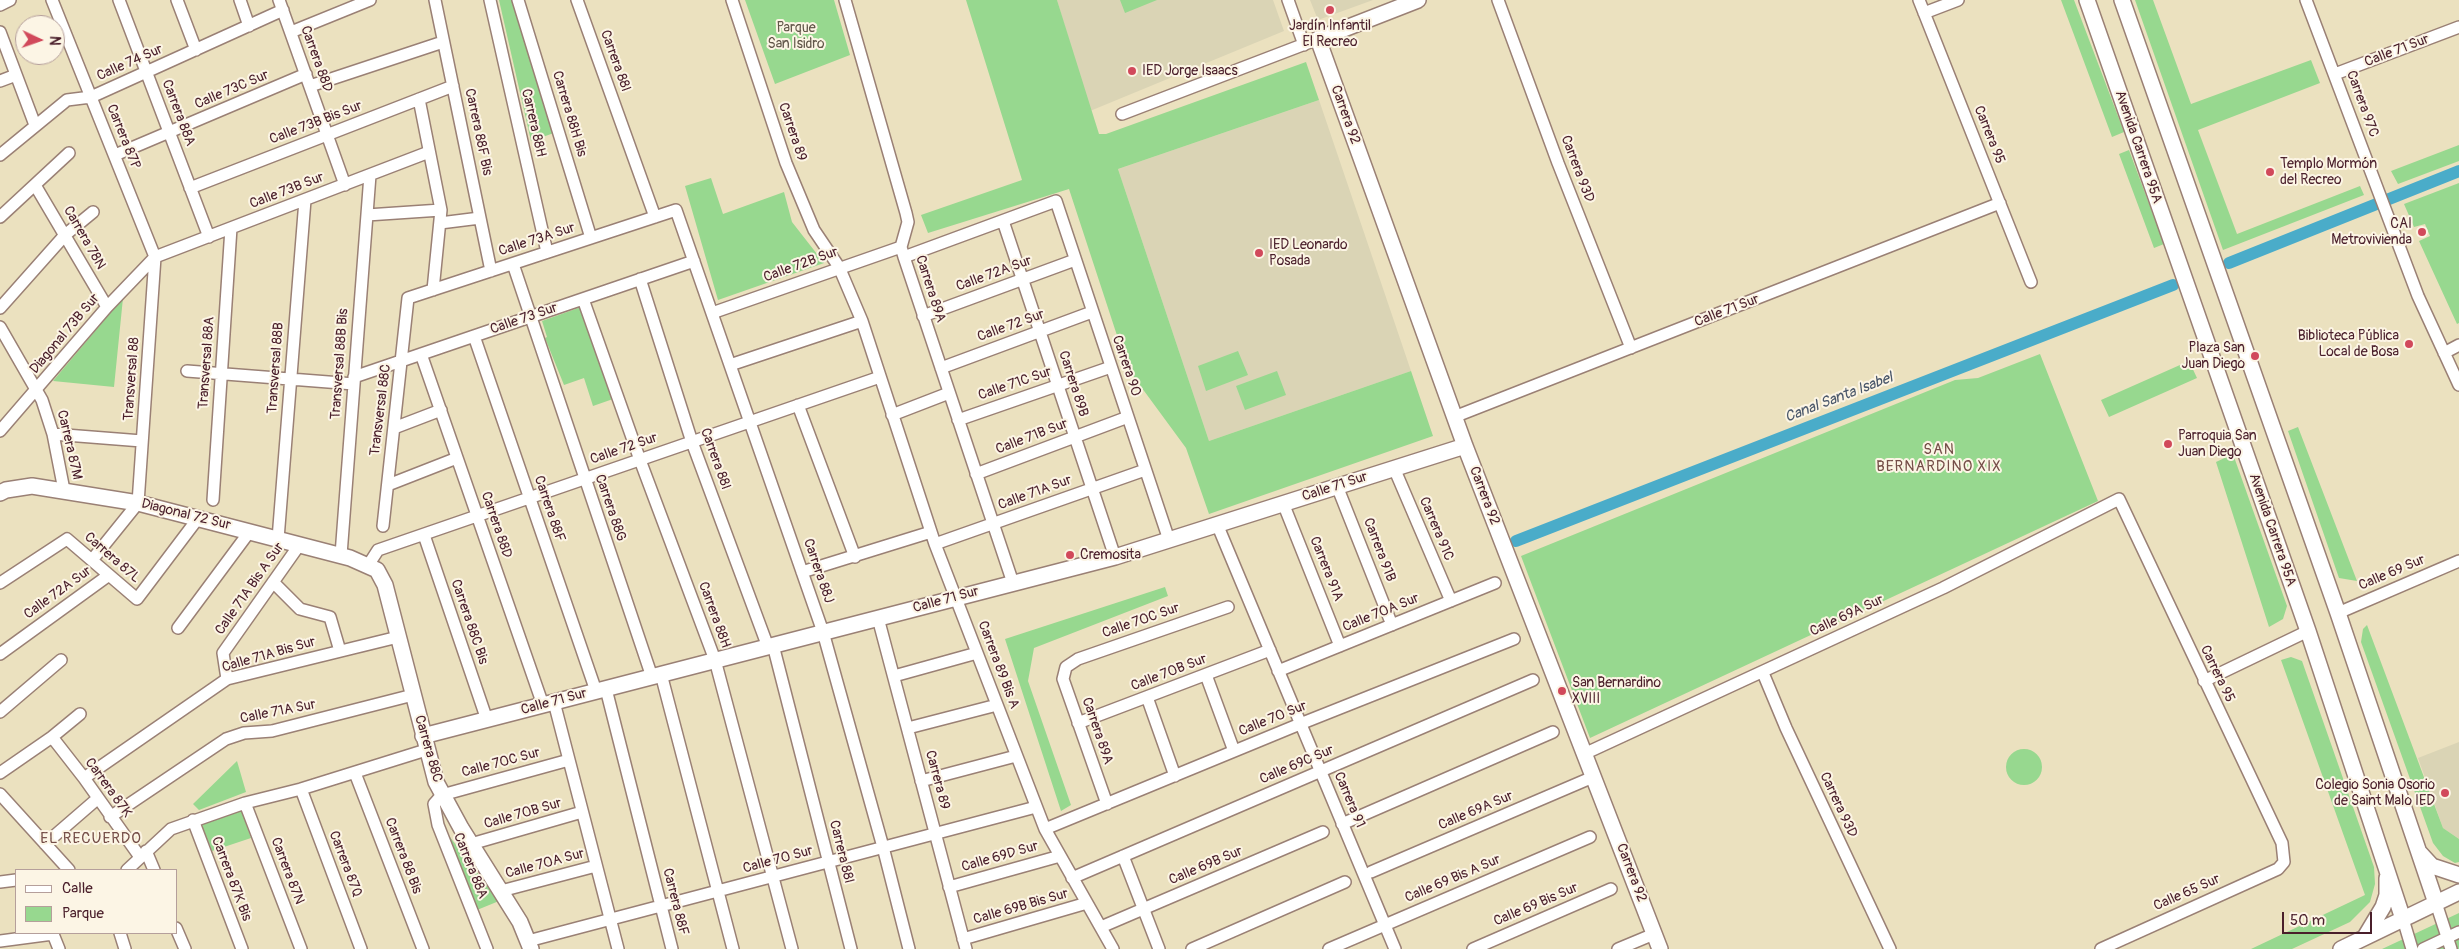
<!DOCTYPE html>
<html>
<head>
<meta charset="utf-8">
<style>
  body { margin:0 }
  #map { position:relative; width:2459px; height:949px; overflow:hidden; background:#ebe1bf; font-family:Pangolin,sans-serif }
  canvas { display:block }
  .legend { position:absolute; left:15px; top:869px; width:162px; height:65px; box-sizing:border-box; background:#fcf5e5; border:1px solid #b59f9b; margin:0; padding:6px 9px; list-style:none; font-size:15px; color:#4a1f2b }
  .legend li { display:flex; align-items:center; gap:10px; height:25px }
  .legend b { width:25px; border:1px solid #b59f9b }
  .north { position:absolute; left:15px; top:15px; width:50px; height:50px; box-sizing:border-box; background:#fcf5e5; border:1px solid #b59f9b; border-radius:50%; rotate:93deg; font-size:14px; font-weight:700; line-height:20px; text-align:center; color:#4a1f2b }
  .north::after { content:''; display:block; margin:auto; width:18px; height:22px; background:#d1495b; clip-path:polygon(50% 0,100% 100%,50% 72%,0 100%) }
  .scale { position:absolute; left:2282px; top:912px; width:90px; height:22px; box-sizing:border-box; border:2px solid #4a1f2b; border-top:0; padding-left:6px; font-size:15px; line-height:18px; white-space:nowrap; color:#4a1f2b; -webkit-text-stroke:4px #fcf5e5; paint-order:stroke }
</style>
</head>
<body>
<div id="map">
<canvas width="2459" height="949"></canvas>
<ul class="legend">
<li><b style="height:6px;background:#fff"></b>Calle</li>
<li><b style="height:14px;background:#97d88f"></b>Parque</li>
</ul>
<div class="north">N</div>
<div class="scale">50 m</div>
</div>
<script>
const c = document.querySelector('canvas').getContext('2d');
c.lineJoin = 'round';
function fillPath(path, color) {
  c.fillStyle = color;
  c.fill(path, 'evenodd');
}
function shape(rows) {
  const path = new Path2D();
  for (const r of rows) {
    if (r.length === 3) {
      path.moveTo(r[0] + r[2], r[1]);
      path.arc(r[0], r[1], r[2], 0, 2 * Math.PI);
      continue;
    }
    path.moveTo(r[0], r[1]);
    for (let i = 2; i < r.length; i += 2) path.lineTo(r[i], r[i + 1]);
  }
  return path;
}
function stroke(path, color, width, dash) {
  c.strokeStyle = color;
  c.lineWidth = width;
  c.lineCap = dash ? 'butt' : 'round';
  c.setLineDash(dash || []);
  c.stroke(path);
}
function drawText(font, color, halo, rows, align = 'center') {
  c.font = font + ' Pangolin,sans-serif';
  c.lineWidth = 4;
  c.setLineDash([]);
  c.textBaseline = 'middle';
  c.strokeStyle = halo;
  c.fillStyle = color;
  for (const [text, x, y, turn = 0] of rows) {
    c.save();
    c.translate(x, y);
    c.rotate((+turn || 0) * Math.PI / 180);
    c.textAlign = isNaN(turn) ? turn : align;
    if (halo) c.strokeText(text, 0, 0);
    c.fillText(text, 0, 0);
    c.restore();
  }
}
const built = shape([
  [1057,0,1273,0,1284,31,1090,111],
  [1310,0,1373,0,1318,20],
  [1319,100,1411,371,1209,441,1118,169],
  [2459,742,2459,839,2443,828,2418,758]
]);
const green = shape([
  [499,0,514,0,554,133,531,141],
  [745,0,834,0,850,55,775,84],
  [966,0,1057,0,1099,134,1106,134,1306,62,1319,100,1118,169,1209,441,1411,371,1433,436,1209,514,1186,448,1128,369,1069,189,928,233,921,215,1022,180],
  [1120,0,1157,0,1125,13],
  [2061,0,2074,0,2124,132,2112,137],
  [2135,0,2153,0,2191,104,2311,60,2320,83,2198,130,2237,234,2360,186,2364,195,2223,250],
  [2459,145,2459,161,2398,184,2391,171],
  [2129,150,2164,244,2154,248,2119,154],
  [711,178,723,214,784,192,792,222,824,263,718,300,685,186],
  [2459,183,2459,323,2457,324,2419,241,2430,236,2425,224,2414,227,2404,204],
  [123,298,114,387,53,381],
  [581,307,613,399,593,406,584,378,564,385,545,338,547,337,542,321],
  [1238,351,1248,375,1206,391,1198,366],
  [2040,354,2098,501,1590,738,1521,556,1955,380,1978,378],
  [2189,361,2197,378,2109,417,2101,400],
  [1277,371,1286,395,1245,410,1236,386],
  [2298,427,2357,581,2339,578,2288,431],
  [2233,454,2287,606,2283,619,2269,627,2216,462],
  [1165,587,1168,596,1034,648,1028,681,1071,805,1061,811,1005,639],
  [2367,625,2443,828,2459,839,2459,862,2455,863,2443,856,2433,843,2361,642,2363,629],
  [2291,657,2302,661,2374,867,2375,884,2370,902,2350,922,2292,949,2251,949,2365,895,2281,660],
  [2024,767,18],
  [237,761,246,792,199,810,193,804],
  [241,810,251,838,212,851,201,824],
  [443,828,499,901,477,910],
  [2459,913,2459,949,2382,949]
]);
const canal = shape([
  [2229,263,2459,171],
  [1516,541,2173,285]
]);
const street = shape([
  [52,0,155,257,138,503,92,560],
  [119,0,209,237],
  [177,0,196,50],
  [240,0,249,26],
  [279,0,345,185],
  [435,0,491,271],
  [490,0,547,252],
  [518,0,591,238],
  [577,0,655,217],
  [732,0,786,163,814,230,839,267,862,321,935,544,1045,829,1113,949],
  [845,0,906,213,908,222,901,247,904,257,1013,583],
  [1288,0,1304,45],
  [1498,0,1558,163,1631,348],
  [1919,0,2031,282],
  [2306,0,2418,296,2459,385],
  [0,5,10,0],
  [1924,13,1958,0],
  [0,32,35,125],
  [291,32,370,0],
  [2335,74,2459,27],
  [0,81,16,75],
  [310,86,443,42],
  [419,99,441,210,433,290],
  [1122,114,1318,39],
  [0,155,67,100,91,97,283,10],
  [115,155,306,74],
  [35,185,107,307],
  [190,188,453,86],
  [367,215,441,210],
  [0,217,69,153],
  [1003,221,1115,557],
  [440,223,480,218],
  [904,257,1056,201,1169,540],
  [513,264,652,677],
  [640,279,692,442,768,647],
  [583,299,640,460,715,660,792,949],
  [0,308,65,235,93,212],
  [712,313,901,247],
  [923,316,1075,260],
  [0,327,42,400,53,434,64,490],
  [474,336,596,691],
  [2444,353,2459,345],
  [421,354,543,705],
  [730,365,862,321],
  [941,368,1092,312],
  [187,371,354,384],
  [354,377,694,261],
  [798,405,855,557],
  [892,415,949,393],
  [1454,417,2000,203],
  [958,420,1111,367],
  [394,428,441,410],
  [0,431,107,307,155,257,429,152],
  [53,434,142,441],
  [1394,468,1451,601],
  [976,474,1128,417],
  [388,485,457,458],
  [1337,486,1392,625],
  [213,500,231,228],
  [1283,503,1340,646],
  [1217,524,1395,949],
  [383,526,408,298,676,210,823,632,883,847,909,949],
  [424,535,487,720],
  [278,539,305,200],
  [935,544,1145,470],
  [341,555,370,175],
  [369,564,378,550,880,377],
  [802,572,931,532],
  [273,582,300,609,330,617,340,651],
  [0,583,67,539,137,599,199,517],
  [2338,613,2459,561],
  [878,618,966,949],
  [178,628,250,531],
  [773,645,851,949],
  [0,654,109,575],
  [1278,671,1495,583],
  [1763,673,1786,728,1890,949],
  [661,674,733,949],
  [1206,675,1234,751],
  [894,676,977,653],
  [227,679,223,653,300,544],
  [2204,681,2308,631],
  [606,689,672,949],
  [1147,697,1175,776],
  [554,702,618,949],
  [0,712,61,660],
  [1078,723,1270,650],
  [908,728,997,705],
  [52,737,84,778,140,857],
  [1584,754,1943,588,2119,499,2282,843,2284,862,2278,869,2101,949],
  [0,773,52,737,80,714],
  [355,773,423,949],
  [84,778,227,679,398,637],
  [921,781,1016,756],
  [301,789,361,949],
  [0,794,69,870],
  [245,803,301,949],
  [1107,804,1063,679,1066,667,1078,659,1228,607],
  [110,817,226,739,244,733,272,731,413,695],
  [193,820,242,949],
  [1342,824,1553,732],
  [1045,829,1300,724,1514,639],
  [45,844,97,799],
  [471,844,582,812],
  [146,851,154,870],
  [1123,856,1159,949],
  [127,870,171,829,245,803,301,789,426,750],
  [1371,872,1593,777],
  [1072,878,1533,680],
  [0,882,16,880],
  [949,887,1060,856],
  [501,891,596,866],
  [2436,903,2451,949],
  [2403,919,2412,949],
  [1101,927,1323,832],
  [176,928,185,949],
  [120,933,125,949],
  [963,939,1087,903],
  [0,941,53,934,59,949],
  [528,941,1036,807],
  [487,949,438,825,434,804,442,795,569,760],
  [1192,949,1345,882],
  [1329,949,1590,837],
  [1473,949,1611,889],
  [1618,949,1654,934],
  [2423,949,2459,932]
]);
const secondary = shape([
  [1418,0,1318,39,1465,446,1660,949],
  [2087,0,2308,631,2403,919],
  [2122,0,2338,613,2436,903],
  [0,493,6,490,32,486,138,503,350,558,377,570,385,585,436,782,461,828,520,922,531,949],
  [423,736,1115,557,1465,446],
  [2420,853,2432,866,2459,875],
  [2365,937,2383,907,2387,895,2387,878],
  [2341,949,2459,892]
]);
const markers = [
  [1330,10,5,"#d1495b"],
  [1132,71,5,"#d1495b"],
  [2270,172,5,"#d1495b"],
  [2422,232,5,"#d1495b"],
  [1259,253,5,"#d1495b"],
  [2409,344,5,"#d1495b"],
  [2255,356,5,"#d1495b"],
  [2168,444,5,"#d1495b"],
  [1070,555,5,"#d1495b"],
  [1562,691,5,"#d1495b"],
  [2445,793,5,"#d1495b"]
];
const poiNames = [
  ["Jardín Infantil",1330,26,"center"],
  ["El Recreo",1330,42,"center"],
  ["IED Jorge Isaacs",1142,71],
  ["Templo Mormón",2280,164],
  ["del Recreo",2280,180],
  ["CAI",2412,224,"right"],
  ["Metrovivienda",2412,240,"right"],
  ["IED Leonardo",1269,245],
  ["Posada",1269,261],
  ["Biblioteca Pública",2399,336,"right"],
  ["Local de Bosa",2399,352,"right"],
  ["Plaza San",2245,348,"right"],
  ["Juan Diego",2245,364,"right"],
  ["Parroquia San",2178,436],
  ["Juan Diego",2178,452],
  ["Cremosita",1080,555],
  ["San Bernardino",1572,683],
  ["XVIII",1572,699],
  ["Colegio Sonia Osorio",2435,785,"right"],
  ["de Saint Malo IED",2435,801,"right"]
];
const parkNames = [
  ["Parque",796,28],
  ["San Isidro",796,44]
];
const streetNames = [
  ["Calle 71 Sur",2397,51,-21],
  ["Carrera 88D",316,59,70],
  ["Carrera 88I",615,61,70],
  ["Calle 74 Sur",130,63,-24],
  ["Calle 73C Sur",232,90,-23],
  ["Carrera 97C",2362,104,70],
  ["Carrera 88A",178,113,69],
  ["Carrera 88H Bis",569,114,73],
  ["Carrera 92",1345,115,70],
  ["Calle 73B Bis Sur",316,123,-21],
  ["Carrera 88H",533,123,77],
  ["Carrera 88F Bis",478,132,78],
  ["Carrera 89",792,132,71],
  ["Carrera 95",1989,135,68],
  ["Carrera 87P",123,137,68],
  ["Avenida Carrera 95A",2138,147,71],
  ["Carrera 93D",1577,169,69],
  ["Calle 73B Sur",287,191,-21],
  ["Carrera 78N",84,238,60],
  ["Calle 73A Sur",537,240,-18],
  ["Calle 72B Sur",801,265,-20],
  ["Calle 72A Sur",994,274,-20],
  ["Carrera 89A",930,289,72],
  ["Calle 71 Sur",1727,311,-21],
  ["Calle 73 Sur",524,319,-19],
  ["Calle 72 Sur",1011,326,-20],
  ["Diagonal 73B Sur",65,334,-50],
  ["Transversal 88A",207,363,-86],
  ["Transversal 88B Bis",340,364,-86],
  ["Carrera 90",1126,366,71],
  ["Transversal 88B",276,368,-86],
  ["Transversal 88",132,379,-86],
  ["Calle 71C Sur",1015,384,-19],
  ["Carrera 89B",1073,384,72],
  ["Transversal 88C",381,410,-83],
  ["Calle 71B Sur",1032,437,-21],
  ["Carrera 87M",69,445,77],
  ["Calle 72 Sur",624,449,-19],
  ["Carrera 88I",715,459,70],
  ["Calle 71 Sur",1335,487,-18],
  ["Calle 71A Sur",1035,493,-20],
  ["Carrera 92",1484,496,69],
  ["Carrera 88G",610,508,71],
  ["Carrera 88F",549,509,71],
  ["Diagonal 72 Sur",186,515,14],
  ["Carrera 88D",496,525,71],
  ["Carrera 91C",1436,529,67],
  ["Avenida Carrera 95A",2272,530,71],
  ["Carrera 91B",1379,550,69],
  ["Carrera 87L",112,558,41],
  ["Carrera 91A",1326,569,68],
  ["Carrera 88J",818,571,71],
  ["Calle 69 Sur",2392,573,-23],
  ["Calle 71A Bis A Sur",250,589,-55],
  ["Calle 72A Sur",58,593,-36],
  ["Calle 71 Sur",946,600,-15],
  ["Calle 70A Sur",1381,613,-22],
  ["Carrera 88H",714,615,70],
  ["Calle 69A Sur",1847,616,-25],
  ["Calle 70C Sur",1141,621,-19],
  ["Carrera 88C Bis",469,622,71],
  ["Calle 71A Bis Sur",269,655,-16],
  ["Carrera 89 Bis A",998,665,69],
  ["Calle 70B Sur",1169,673,-21],
  ["Carrera 95",2217,674,64],
  ["Calle 71 Sur",554,702,-15],
  ["Calle 71A Sur",278,712,-11],
  ["Calle 70 Sur",1273,719,-22],
  ["Carrera 89A",1097,731,71],
  ["Carrera 88C",428,749,74],
  ["Calle 70C Sur",501,763,-15],
  ["Calle 69C Sur",1297,765,-23],
  ["Carrera 89",937,780,75],
  ["Carrera 87K",108,788,54],
  ["Carrera 91",1349,800,67],
  ["Carrera 93D",1838,805,65],
  ["Calle 69A Sur",1476,811,-23],
  ["Calle 70B Sur",523,814,-16],
  ["Carrera 88I",841,852,76],
  ["Carrera 88 Bis",403,856,69],
  ["Calle 69D Sur",1000,857,-16],
  ["Calle 70 Sur",778,860,-15],
  ["Carrera 87Q",345,864,69],
  ["Calle 70A Sur",545,864,-15],
  ["Carrera 88A",470,866,68],
  ["Calle 69B Sur",1206,866,-23],
  ["Carrera 87N",287,871,69],
  ["Carrera 92",1631,873,69],
  ["Carrera 87K Bis",231,879,69],
  ["Calle 69 Bis A Sur",1453,879,-23],
  ["Calle 65 Sur",2187,893,-24],
  ["Carrera 88F",675,902,76],
  ["Calle 69 Bis Sur",1536,905,-23],
  ["Calle 69B Bis Sur",1021,907,-16]
];
const waterNames = [
  ["Canal Santa Isabel",1839,398,-21]
];
const neighbourhoodNames = [
  ["SAN",1939,450],
  ["BERNARDINO XIX",1939,467],
  ["EL RECUERDO",91,839]
];
fillPath(built, '#dad4b5');
fillPath(green, '#97d88f');
stroke(canal, '#4aacc9', 12);
stroke(street, '#9a8075', 14);
stroke(secondary, '#9a8075', 18);
stroke(street, '#fff', 11);
stroke(secondary, '#fff', 15);
for (const [x, y, r, color] of markers) {
  const dot = new Path2D();
  dot.arc(x, y, r, 0, 2 * Math.PI);
  c.fillStyle = color;
  c.fill(dot);
  stroke(dot, '#fcf5e5', 2);
}
drawText('14px', '#4a1f2b', '#fcf5e5', poiNames, 'left');
drawText('14px', '#615649', '#fcf5e5', parkNames);
drawText('14px', '#4a1f2b', '#fcf5e5', streetNames);
drawText('italic 15px', '#4a576a', '#fcf5e5', waterNames);
c.letterSpacing = '1px';
drawText('15px', '#744d47', '#fcf5e5', neighbourhoodNames);
c.letterSpacing = '0px';
</script>
</body>
</html>
